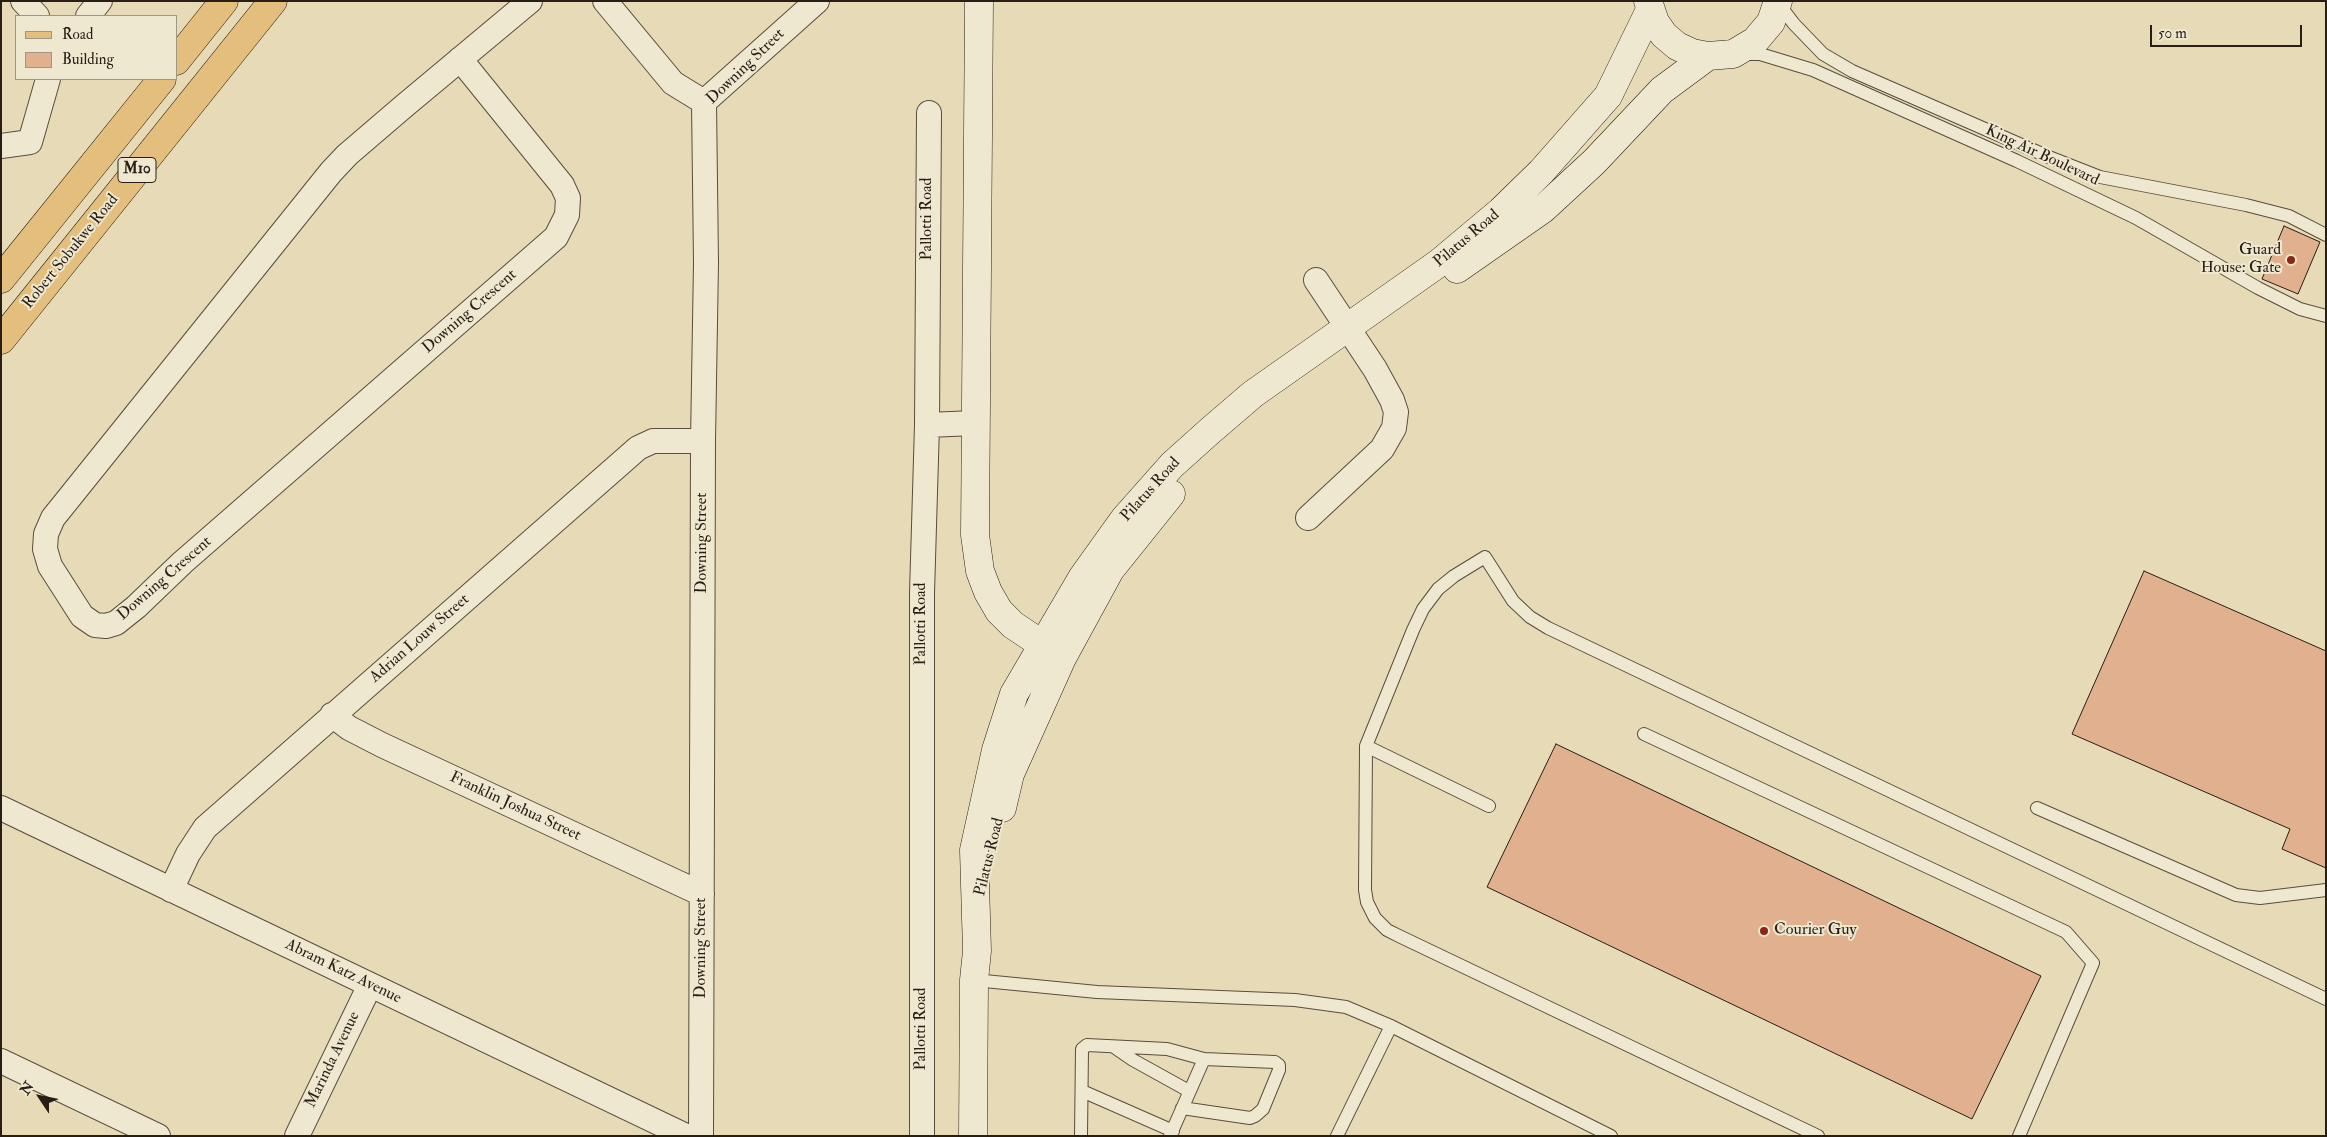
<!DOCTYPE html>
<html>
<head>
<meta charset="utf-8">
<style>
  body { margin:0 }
  #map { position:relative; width:2327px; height:1137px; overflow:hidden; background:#e7dbb7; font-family:"IM FELL Double Pica",serif }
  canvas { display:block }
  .frame { position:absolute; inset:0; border:2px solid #281e15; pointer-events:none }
  .legend { position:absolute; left:15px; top:15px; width:162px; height:65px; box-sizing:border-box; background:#efe8d0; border:1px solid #9f9785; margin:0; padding:6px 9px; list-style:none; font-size:15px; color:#281e15 }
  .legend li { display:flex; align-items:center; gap:10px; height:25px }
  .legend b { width:25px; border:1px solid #9f9785 }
  .north { position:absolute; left:15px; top:1072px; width:50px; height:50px; -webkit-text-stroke:4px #efe8d0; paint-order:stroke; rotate:304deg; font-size:14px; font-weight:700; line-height:20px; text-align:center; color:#281e15 }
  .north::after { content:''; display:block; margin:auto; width:18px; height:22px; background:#281e15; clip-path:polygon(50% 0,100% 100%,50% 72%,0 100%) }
  .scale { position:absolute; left:2150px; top:25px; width:152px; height:22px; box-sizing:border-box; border:2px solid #281e15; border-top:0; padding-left:6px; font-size:15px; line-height:18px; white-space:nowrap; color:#281e15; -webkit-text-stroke:4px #efe8d0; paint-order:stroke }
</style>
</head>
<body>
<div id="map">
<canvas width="2327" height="1137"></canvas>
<div class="frame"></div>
<ul class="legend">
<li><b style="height:6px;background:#e4be7c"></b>Road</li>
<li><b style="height:14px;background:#e1b08f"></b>Building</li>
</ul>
<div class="north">N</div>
<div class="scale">50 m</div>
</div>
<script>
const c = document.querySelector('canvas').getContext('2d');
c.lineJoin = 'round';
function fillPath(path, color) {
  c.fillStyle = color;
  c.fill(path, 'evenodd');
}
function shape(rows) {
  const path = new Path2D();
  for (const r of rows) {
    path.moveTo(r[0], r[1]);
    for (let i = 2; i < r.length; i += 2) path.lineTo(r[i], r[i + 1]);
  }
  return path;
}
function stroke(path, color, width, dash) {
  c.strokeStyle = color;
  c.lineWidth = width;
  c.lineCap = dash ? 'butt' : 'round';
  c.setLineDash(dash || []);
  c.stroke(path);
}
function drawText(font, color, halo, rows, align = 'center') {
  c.font = font + ' "IM FELL Double Pica",serif';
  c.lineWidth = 4;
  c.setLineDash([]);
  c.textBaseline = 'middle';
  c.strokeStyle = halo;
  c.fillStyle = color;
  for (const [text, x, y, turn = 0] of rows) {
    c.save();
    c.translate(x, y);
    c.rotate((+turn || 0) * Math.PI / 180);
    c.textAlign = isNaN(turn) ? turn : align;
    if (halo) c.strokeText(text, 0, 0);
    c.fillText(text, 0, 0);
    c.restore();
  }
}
const building = shape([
  [2284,226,2320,242,2298,294,2262,279,2284,226],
  [2144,571,2326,651,2326,868,2282,849,2290,829,2072,734,2144,571],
  [1556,744,2041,976,1972,1119,1487,887,1556,744]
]);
const lane = shape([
  [1778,3,1794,24,1823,54,1852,71,2049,157,2100,177,2246,205,2289,216,2326,235],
  [1745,54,1760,54,1813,70,2017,161,2136,218,2258,288,2300,309,2326,316],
  [1644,734,2066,932,2093,963,2019,1136],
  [1366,746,1489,806],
  [2037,808,2236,895,2260,898,2326,890],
  [974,980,1097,992,1295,1000,1346,1007,1391,1026,1611,1136],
  [1114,1047,1133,1060,1189,1091],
  [1082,1091,1173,1131],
  [1081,1136,1082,1049,1087,1045,1167,1049,1204,1059,1275,1062,1279,1065,1279,1070,1263,1109,1255,1116,1250,1118,1182,1108],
  [1170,1136,1204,1059],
  [1337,1136,1391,1026],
  [1818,1136,1399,936,1387,930,1375,918,1367,902,1365,890,1366,746,1413,630,1423,609,1438,589,1454,576,1485,557,1513,601,1530,617,1548,628,2326,999]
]);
const street = shape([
  [23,1,37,16],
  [605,1,673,83,704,102],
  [88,16,100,1],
  [460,59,562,185,568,198,567,215,556,237,183,562,136,607,116,623,106,626,95,625,82,616,50,566,45,549,46,534,53,518,331,172,347,155,403,107,530,1],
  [1,146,30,142,48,79],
  [927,425,975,423],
  [1308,518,1382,449,1394,428,1396,412,1392,400,1375,369,1316,280],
  [332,715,349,728,382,745,702,894],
  [1,808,686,1136],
  [171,890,188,854,205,828,638,448,653,441,703,441],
  [1,1061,158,1136],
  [297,1136,370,985],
  [701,1136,703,441,706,263,704,102,817,1],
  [922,1136,922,593,927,425,929,113]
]);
const secondary = shape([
  [979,1,975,535,980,571,988,592,999,611,1013,625,1058,655],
  [1648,1,1655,22,1664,35,1677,46,1692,53,1708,56,1733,54,1755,41,1771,22,1778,1],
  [1457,269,1543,209,1594,162,1662,90,1708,56],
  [1002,808,1010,774,1062,658,1110,570,1171,494],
  [973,1136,974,980,977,951,974,850,996,750,1014,694,1082,578,1125,518,1172,465,1211,430,1253,394,1439,263,1501,211,1541,172,1608,96,1650,10]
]);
const primary = shape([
  [176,61,224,1],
  [1,279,162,79],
  [1,340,273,1]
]);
const markers = [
  [2291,260,5,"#8f2418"],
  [1764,931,5,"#8f2418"]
];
const shields = [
  [137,170,38]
];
const shieldNames = [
  ["M10",137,170]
];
const streetNames = [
  ["Downing Street",746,67,-44],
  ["King Air Boulevard",2042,156,25],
  ["Pallotti Road",928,219,-90],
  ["Pilatus Road",1467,239,-40],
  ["Robert Sobukwe Road",71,252,-51],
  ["Downing Crescent",470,312,-41],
  ["Pilatus Road",1151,490,-48],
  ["Downing Street",703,543,-90],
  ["Downing Crescent",165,579,-41],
  ["Pallotti Road",922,624,-90],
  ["Adrian Louw Street",420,639,-41],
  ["Franklin Joshua Street",515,807,25],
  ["Pilatus Road",990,857,-76],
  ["Downing Street",702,948,-90],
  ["Abram Katz Avenue",343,972,26],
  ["Pallotti Road",922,1029,-90],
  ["Marinda Avenue",333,1060,-64]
];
const poiNames = [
  ["Guard",2281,251],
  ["House: Gate",2281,269],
  ["Courier Guy",1774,931,"left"]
];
fillPath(building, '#e1b08f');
stroke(building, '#281e15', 1);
stroke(lane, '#584d3e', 14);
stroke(street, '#584d3e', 26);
stroke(secondary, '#281e15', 29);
stroke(primary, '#281e15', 29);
stroke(lane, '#efe8d0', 12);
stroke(street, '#efe8d0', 24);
stroke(secondary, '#efe8d0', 28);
stroke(primary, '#e4be7c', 28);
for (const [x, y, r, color] of markers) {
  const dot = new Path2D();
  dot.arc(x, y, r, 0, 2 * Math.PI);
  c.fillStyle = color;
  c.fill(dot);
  stroke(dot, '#efe8d0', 2);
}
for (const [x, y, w] of shields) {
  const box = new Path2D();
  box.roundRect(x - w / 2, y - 12.5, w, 25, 4);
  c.fillStyle = '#efe8d0';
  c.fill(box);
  stroke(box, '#281e15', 1);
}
drawText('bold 15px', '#281e15', null, shieldNames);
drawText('16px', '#281e15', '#efe8d0', streetNames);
drawText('16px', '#281e15', '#efe8d0', poiNames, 'right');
</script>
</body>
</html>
